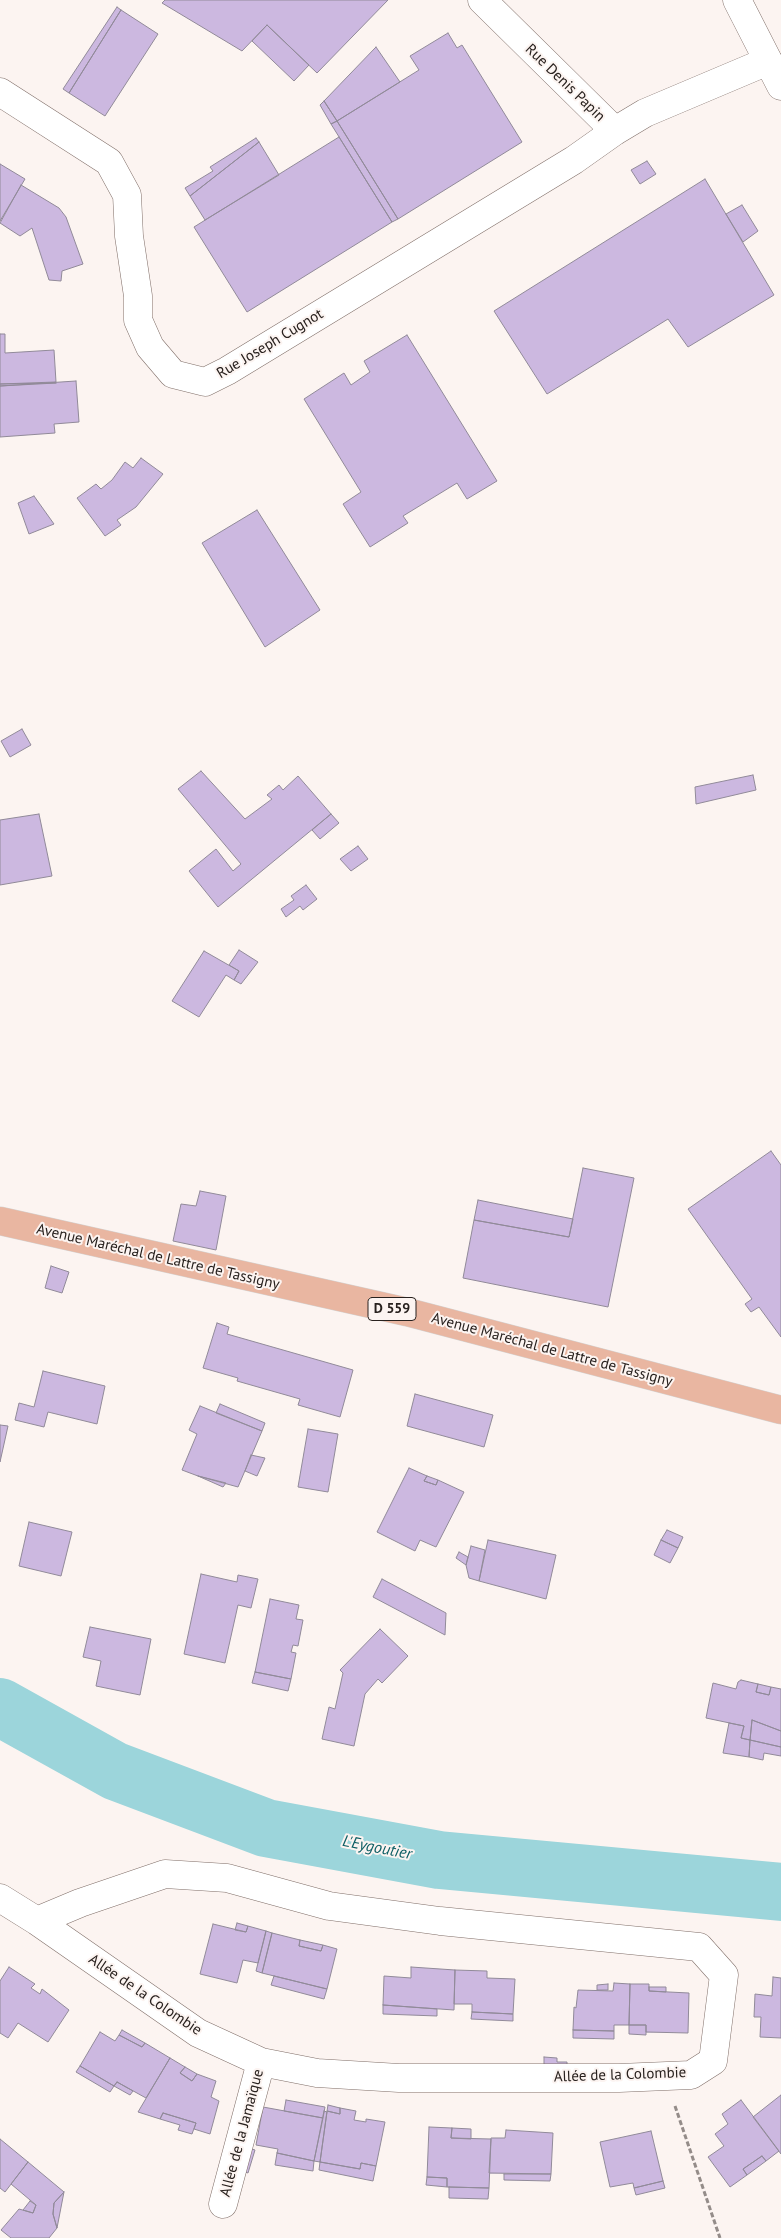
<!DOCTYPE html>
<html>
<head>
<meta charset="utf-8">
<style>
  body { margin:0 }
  canvas { display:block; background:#fcf4f1 }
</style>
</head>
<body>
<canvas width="781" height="2238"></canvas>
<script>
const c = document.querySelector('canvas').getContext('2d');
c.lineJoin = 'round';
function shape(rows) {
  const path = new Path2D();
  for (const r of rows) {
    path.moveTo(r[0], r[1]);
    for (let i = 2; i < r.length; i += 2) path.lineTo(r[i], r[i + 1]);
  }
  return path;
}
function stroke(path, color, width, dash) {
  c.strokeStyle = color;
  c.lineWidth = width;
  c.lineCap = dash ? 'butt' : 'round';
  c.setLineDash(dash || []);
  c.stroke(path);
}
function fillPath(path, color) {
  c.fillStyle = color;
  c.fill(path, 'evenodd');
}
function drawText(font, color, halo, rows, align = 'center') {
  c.font = font + ' "PT Sans",sans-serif';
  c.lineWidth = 4;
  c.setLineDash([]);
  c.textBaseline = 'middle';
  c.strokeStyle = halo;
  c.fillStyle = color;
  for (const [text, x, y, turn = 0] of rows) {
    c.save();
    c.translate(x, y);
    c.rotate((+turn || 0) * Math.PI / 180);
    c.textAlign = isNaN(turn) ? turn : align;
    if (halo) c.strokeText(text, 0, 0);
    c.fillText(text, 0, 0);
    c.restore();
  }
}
const river = shape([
  [0,1707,115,1771,266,1828,439,1860,781,1892]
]);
const building = shape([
  [165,0,388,0,317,73,267,25,242,51,162,3,165,0],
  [117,7,121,10,69,93,63,89,117,7],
  [121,10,158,34,105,116,69,93,121,10],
  [267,25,309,65,294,81,252,41,267,25],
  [448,33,457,48,462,45,522,142,398,219,337,121,419,70,410,56,448,33],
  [376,47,400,82,337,121,324,101,376,47],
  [324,101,337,121,331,124,320,105,324,101],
  [337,121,398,219,392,222,331,124,337,121],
  [339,137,392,222,247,312,194,227,339,137],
  [256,138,259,142,190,196,185,188,213,171,210,167,256,138],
  [259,142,279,175,205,220,190,196,259,142],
  [647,161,656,174,640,184,631,170,647,161],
  [0,164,25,179,0,221,0,164],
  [705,179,774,295,688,347,668,319,547,394,494,311,705,179],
  [21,185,59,208,66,217,83,264,62,271,61,281,49,280,32,228,20,236,0,223,21,185],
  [742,205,758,231,743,242,726,214,742,205],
  [0,334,5,334,5,353,54,350,56,382,0,384,0,334],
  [407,335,497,481,467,499,457,483,403,516,408,523,370,547,343,504,361,492,304,399,344,373,351,385,370,372,364,361,407,335],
  [76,381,79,422,54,424,55,433,0,437,0,386,76,381],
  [56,383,0,386,0,384,56,383],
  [141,458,163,474,136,507,117,520,121,525,105,536,77,498,96,484,101,489,112,480,125,462,133,468,141,458],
  [34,496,54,524,29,534,18,503,34,496],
  [257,510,320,610,265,647,202,543,257,510],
  [22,729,31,745,10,757,1,741,22,729],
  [201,771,245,819,272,799,267,795,279,785,283,790,298,776,331,814,218,907,189,871,216,849,233,871,241,864,178,789,201,771],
  [753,775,756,790,696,804,695,787,753,775],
  [39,814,52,876,0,885,0,820,39,814],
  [331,814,339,823,320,839,312,830,331,814],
  [358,846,368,859,351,871,340,859,358,846],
  [306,885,317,899,303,910,300,906,286,917,281,909,294,900,291,896,306,885],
  [239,950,258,962,241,984,234,980,239,971,229,965,239,950],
  [204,951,239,971,234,980,226,975,199,1017,172,1001,204,951],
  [771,1151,781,1165,781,1337,759,1307,751,1312,745,1304,752,1299,688,1209,771,1151],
  [583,1168,634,1178,608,1307,463,1278,474,1220,569,1237,583,1168],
  [200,1191,226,1196,216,1250,173,1241,181,1204,196,1206,200,1191],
  [478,1200,573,1219,569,1237,474,1220,478,1200],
  [51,1266,69,1272,62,1293,45,1288,51,1266],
  [217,1323,229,1327,227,1334,353,1370,340,1417,298,1405,300,1399,237,1381,238,1378,203,1368,217,1323],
  [43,1371,105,1386,97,1424,48,1412,44,1427,15,1420,19,1403,34,1407,43,1371],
  [415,1394,493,1415,484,1447,407,1426,415,1394],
  [220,1404,265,1423,262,1431,216,1413,220,1404],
  [200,1406,262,1431,238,1487,198,1476,182,1470,197,1434,189,1430,200,1406],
  [0,1425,8,1426,0,1462,0,1425],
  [308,1429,338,1434,328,1492,298,1487,308,1429],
  [251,1455,265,1458,257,1476,245,1471,251,1455],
  [409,1468,427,1476,424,1481,436,1485,438,1480,464,1492,436,1547,420,1540,415,1551,377,1532,409,1468],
  [198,1476,226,1483,223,1487,198,1476],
  [427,1476,438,1480,436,1485,424,1481,427,1476],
  [29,1522,72,1532,61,1576,19,1566,29,1522],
  [667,1530,683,1537,678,1548,661,1540,667,1530],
  [488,1540,556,1555,546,1599,479,1581,488,1540],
  [661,1540,678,1548,670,1563,654,1555,661,1540],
  [471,1546,485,1550,479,1581,469,1578,466,1565,471,1546],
  [459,1552,468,1557,466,1565,456,1558,459,1552],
  [201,1574,237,1582,238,1575,258,1579,251,1608,238,1605,225,1663,184,1654,201,1574],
  [382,1579,446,1613,445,1635,373,1597,382,1579],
  [270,1599,299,1605,296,1619,303,1620,298,1646,293,1645,291,1652,296,1653,291,1679,255,1672,270,1599],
  [90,1627,151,1639,140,1695,96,1686,101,1661,83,1657,90,1627],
  [380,1629,408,1656,382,1683,378,1679,365,1694,354,1746,322,1739,329,1707,335,1709,343,1673,340,1670,380,1629],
  [255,1672,291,1679,288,1691,252,1683,255,1672],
  [741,1680,758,1684,756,1692,769,1695,771,1687,781,1689,781,1731,752,1720,750,1740,741,1738,744,1726,706,1718,713,1683,736,1689,738,1682,741,1680],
  [758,1684,771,1687,769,1695,756,1692,758,1684],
  [752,1720,781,1731,781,1747,750,1740,752,1720],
  [729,1723,744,1726,741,1738,750,1740,749,1757,723,1753,729,1723],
  [750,1740,781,1747,781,1756,764,1753,763,1760,749,1757,750,1740],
  [237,1923,248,1926,246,1932,235,1930,237,1923],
  [213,1924,246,1932,248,1926,266,1931,258,1963,243,1960,237,1983,200,1974,213,1924],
  [266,1931,272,1933,262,1973,256,1971,266,1931],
  [272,1933,300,1940,299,1946,321,1951,323,1945,337,1949,327,1989,262,1973,272,1933],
  [300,1940,323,1945,321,1951,299,1946,300,1940],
  [9,1967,35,1984,31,1988,40,1994,42,1989,69,2010,48,2042,18,2023,8,2038,0,2033,0,1981,9,1967],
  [411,1967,455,1970,454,2010,383,2005,384,1976,411,1978,411,1967],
  [455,1970,487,1971,487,1978,515,1979,513,2014,472,2012,472,2004,454,2004,455,1970],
  [274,1976,327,1989,324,1999,271,1985,274,1976],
  [773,1977,781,1978,781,2038,760,2037,761,2017,754,2017,755,1994,772,1996,773,1977],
  [614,1983,630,1984,629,2025,614,2025,614,2031,573,2030,574,2007,576,2008,578,1990,613,1991,614,1983],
  [608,1984,608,1990,597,1990,597,1985,608,1984],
  [630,1984,649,1984,649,1991,689,1993,688,2033,646,2032,646,2025,629,2025,630,1984],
  [649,1987,666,1987,666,1992,649,1991,649,1987],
  [383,2005,437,2009,437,2016,383,2014,383,2005],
  [472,2012,513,2014,513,2021,471,2019,472,2012],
  [629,2025,646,2025,646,2035,629,2034,629,2025],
  [122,2030,145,2043,142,2047,119,2035,122,2030],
  [573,2030,614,2031,614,2039,573,2038,573,2030],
  [100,2032,115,2041,119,2035,142,2047,145,2043,170,2058,146,2098,117,2082,114,2086,80,2066,100,2032],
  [544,2057,557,2058,557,2062,567,2062,567,2068,544,2068,544,2057],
  [170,2058,185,2067,180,2073,192,2081,197,2074,216,2081,211,2097,219,2101,210,2134,194,2129,196,2123,163,2113,160,2119,138,2112,170,2058],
  [80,2066,114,2086,110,2092,76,2072,80,2066],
  [185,2067,197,2074,192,2081,180,2073,185,2067],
  [117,2082,133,2091,130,2095,114,2086,117,2082],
  [781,2095,781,2154,753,2117,781,2095],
  [286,2100,325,2107,323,2118,284,2111,286,2100],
  [741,2100,779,2151,766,2161,762,2156,743,2169,747,2175,730,2187,708,2157,724,2146,715,2134,728,2124,722,2114,741,2100],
  [328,2105,340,2108,340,2114,327,2111,328,2105],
  [263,2107,323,2118,314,2161,277,2153,278,2149,256,2145,263,2107],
  [340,2108,356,2111,354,2120,366,2122,366,2119,385,2122,376,2166,361,2163,360,2169,320,2162,327,2111,340,2114,340,2108],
  [324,2111,327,2112,320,2162,314,2161,324,2111],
  [163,2113,196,2123,192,2134,178,2130,180,2125,160,2119,163,2113],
  [429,2127,452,2128,451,2138,491,2139,489,2188,447,2187,447,2178,427,2177,429,2127],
  [452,2128,471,2129,471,2139,451,2138,452,2128],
  [506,2130,553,2133,551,2174,489,2173,491,2138,505,2138,506,2130],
  [651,2131,663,2181,634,2188,633,2183,610,2187,600,2142,651,2131],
  [0,2139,28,2162,5,2192,0,2188,0,2139],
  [244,2146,255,2150,248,2173,237,2169,244,2146],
  [277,2153,314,2161,313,2171,275,2165,277,2153],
  [762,2156,766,2161,747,2175,743,2169,762,2156],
  [28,2162,64,2192,54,2203,53,2214,57,2228,49,2238,11,2238,1,2230,19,2209,33,2213,36,2205,11,2184,28,2162],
  [320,2162,360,2169,361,2163,376,2166,373,2181,319,2170,320,2162],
  [504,2174,551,2174,550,2181,504,2180,504,2174],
  [427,2177,447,2178,447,2187,426,2185,427,2177],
  [663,2181,665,2188,636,2195,634,2188,663,2181],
  [449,2187,489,2188,488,2199,449,2198,449,2187],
  [64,2192,57,2228,53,2214,54,2203,64,2192],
  [30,2201,36,2205,33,2213,23,2210,30,2201]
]);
const path = shape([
  [675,2106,720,2238]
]);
const minor = shape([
  [482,0,615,131],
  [0,92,109,162,127,195,129,236,138,296,138,320,150,347,173,374,205,382,227,371,574,160,615,131,645,113,768,61],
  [0,1898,37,1921,198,2033,261,2062,317,2073,399,2078,619,2078,691,2075,713,2061,724,1975,699,1947,440,1921,329,1906,227,1878,165,1874,80,1903,37,1921],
  [223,2204,261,2062]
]);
const tertiary = shape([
  [737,0,781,86]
]);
const primary = shape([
  [0,1221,407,1312,781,1410]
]);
const shields = [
  [392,1309,48]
];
const shieldNames = [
  ["D 559",392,1309]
];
const streetNames = [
  ["Rue Denis Papin",565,83,44],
  ["Rue Joseph Cugnot",270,344,-31],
  ["Avenue Maréchal de Lattre de Tassigny",158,1257,13],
  ["Avenue Maréchal de Lattre de Tassigny",552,1350,15],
  ["Allée de la Colombie",145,1995,34],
  ["Allée de la Colombie",620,2075,-2],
  ["Allée de la Jamaïque",242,2133,-75]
];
const waterNames = [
  ["L'Eygoutier",377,1848,11]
];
stroke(river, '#9cd5db', 58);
fillPath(building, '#ccb8e0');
stroke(building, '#918a99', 1);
stroke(minor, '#806f69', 29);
stroke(tertiary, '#806f69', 29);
stroke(primary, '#d4d3d2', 29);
stroke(path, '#948c89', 3, [5, 2.5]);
stroke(minor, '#fff', 28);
stroke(tertiary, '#fff', 28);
stroke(primary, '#e9b6a1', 28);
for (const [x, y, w] of shields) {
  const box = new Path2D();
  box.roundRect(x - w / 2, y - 11.5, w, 23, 4);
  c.fillStyle = '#fcf4f1';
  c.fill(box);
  stroke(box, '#28211e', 1);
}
drawText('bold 14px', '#28211e', null, shieldNames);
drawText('15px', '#28211e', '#fcf4f1', streetNames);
drawText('italic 16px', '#0c5d63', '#fcf4f1', waterNames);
</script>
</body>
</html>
